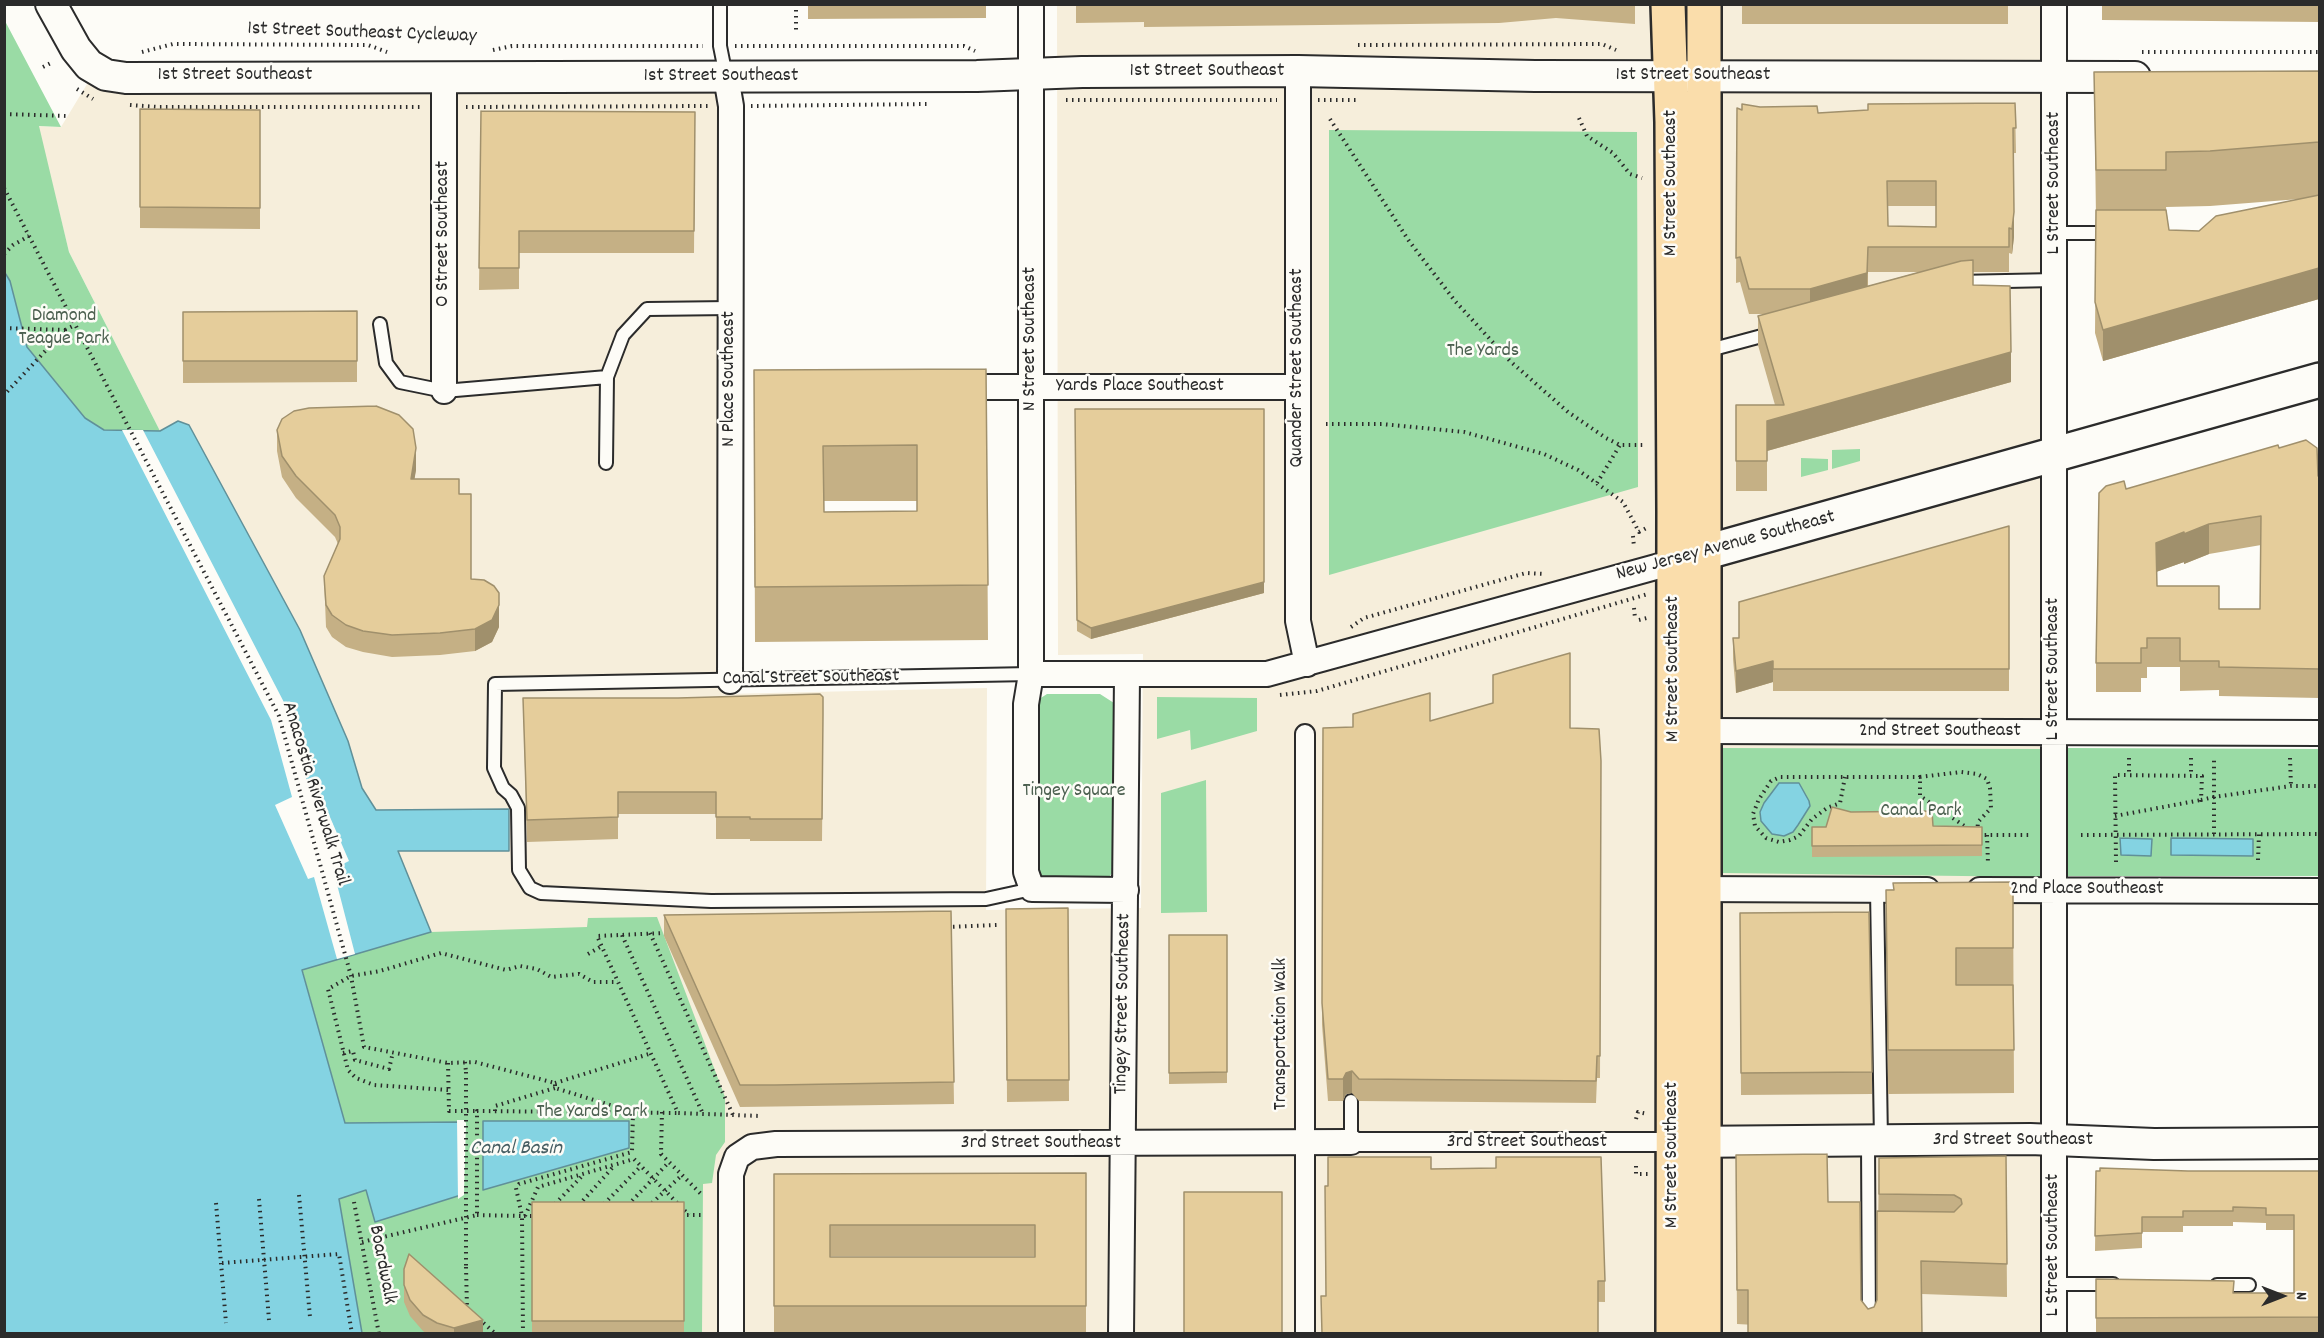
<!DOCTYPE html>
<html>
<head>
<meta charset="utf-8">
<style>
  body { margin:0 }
  #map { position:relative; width:2324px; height:1338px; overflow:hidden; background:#fdfcf7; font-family:Dekko,sans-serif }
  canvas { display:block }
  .frame { position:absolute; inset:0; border:6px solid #2b2b2b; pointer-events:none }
  .north { position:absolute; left:2252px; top:1266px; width:60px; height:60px; -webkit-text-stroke:4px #fdfcf7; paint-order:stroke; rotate:90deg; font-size:16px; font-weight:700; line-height:24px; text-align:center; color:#2b2b2b }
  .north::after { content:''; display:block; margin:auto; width:21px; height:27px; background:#2b2b2b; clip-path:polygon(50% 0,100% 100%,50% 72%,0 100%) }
</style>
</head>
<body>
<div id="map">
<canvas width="2324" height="1338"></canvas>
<div class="frame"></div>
<div class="north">N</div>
</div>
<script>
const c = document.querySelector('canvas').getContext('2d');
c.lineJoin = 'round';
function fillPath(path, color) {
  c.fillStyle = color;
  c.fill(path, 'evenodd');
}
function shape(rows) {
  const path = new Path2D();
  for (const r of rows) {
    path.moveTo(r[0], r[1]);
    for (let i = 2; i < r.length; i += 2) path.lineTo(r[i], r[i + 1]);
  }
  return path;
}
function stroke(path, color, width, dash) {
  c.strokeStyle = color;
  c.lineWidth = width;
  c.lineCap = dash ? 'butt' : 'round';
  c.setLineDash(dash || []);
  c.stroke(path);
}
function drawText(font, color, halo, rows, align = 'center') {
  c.font = font + ' Dekko,sans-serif';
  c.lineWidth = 5;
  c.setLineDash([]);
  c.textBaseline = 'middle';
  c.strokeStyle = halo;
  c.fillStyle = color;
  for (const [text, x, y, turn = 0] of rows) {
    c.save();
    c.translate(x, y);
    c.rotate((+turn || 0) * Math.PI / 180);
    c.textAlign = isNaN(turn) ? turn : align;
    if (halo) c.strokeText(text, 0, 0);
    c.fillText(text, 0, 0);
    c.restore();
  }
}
const built = shape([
  [1057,5,2061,5,2046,1333,429,1333,431,932,376,811,362,788,348,741,300,630,189,425,177,421,160,431,69,252,38,126,61,127,95,71,726,77,726,694,987,688,986,910,1141,908,1143,654,1058,655]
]);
const green = shape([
  [5,21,61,127,39,126,69,252,160,431,104,430,85,418,27,347,10,281,5,271],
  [1329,130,1637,132,1638,487,1329,575],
  [1860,449,1860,461,1832,469,1832,450],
  [1801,458,1828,459,1828,470,1801,477],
  [1047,694,1100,694,1114,703,1116,710,1114,871,1108,878,1099,880,1040,878,1035,872,1033,703],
  [1157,697,1257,698,1257,731,1191,750,1190,730,1157,739],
  [1723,748,2043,749,2042,877,1723,873],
  [2066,748,2319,749,2319,876,2067,876],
  [1206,780,1207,912,1161,913,1161,793],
  [657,917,725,1097,725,1142,716,1155,712,1183,703,1184,702,1333,362,1333,339,1199,366,1189,375,1222,462,1122,345,1123,302,969,431,932,587,927,588,918]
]);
const water = shape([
  [4,271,10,281,27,347,85,418,104,430,160,431,178,421,189,425,300,630,348,741,362,788,376,810,509,809,509,851,398,851,431,932,302,970,345,1123,463,1122,461,1195,375,1222,366,1190,339,1199,362,1333,5,1333,4,271],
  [1779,783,1799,783,1809,801,1810,806,1798,825,1793,832,1784,836,1772,834,1761,821,1760,812,1764,803,1779,783],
  [2120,838,2152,839,2151,856,2121,855,2120,838],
  [2171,838,2253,839,2253,856,2171,855,2171,838],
  [483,1121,629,1121,629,1148,483,1190,483,1121]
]);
const pier = shape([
  [122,430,143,430,289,712,309,789,317,787,349,861,333,869,355,954,337,959,314,877,308,879,275,805,292,797,271,720],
  [457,1120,464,1120,466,1123,464,1195,458,1199]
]);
const path = shape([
  [796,4,796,34],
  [1358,45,1602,44,1616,50],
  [735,46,964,46,975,51],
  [493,50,512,46,703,46],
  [142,52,173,44,368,45,387,52],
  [2142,52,2320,52],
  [43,67,51,63],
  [77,89,93,99],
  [1066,100,1277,100],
  [1318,100,1358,100],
  [130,105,158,107,423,107],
  [751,106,927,104],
  [466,107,711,106],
  [4,114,68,116],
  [1579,118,1587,136,1613,153,1630,174,1642,178],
  [1330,119,1409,241,1455,301,1510,361,1568,412,1606,438,1620,445,1643,445],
  [4,188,279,716,351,976,364,1047,448,1063,475,1062,555,1083,555,1088,633,1112],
  [4,254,13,245,29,236],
  [4,328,65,330,4,395],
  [65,330,75,325],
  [1326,424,1382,424,1464,432,1544,454,1578,470,1623,502,1639,532,1648,527],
  [1597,483,1620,445],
  [1633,536,1634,547],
  [1634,608,1635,618],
  [1639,620,1647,618],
  [1351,627,1364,618,1526,573,1544,574],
  [1280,695,1317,691,1648,594],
  [2129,758,2129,775],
  [2191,758,2191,776],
  [2290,758,2291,786],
  [1845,777,1840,803,1827,808,1812,819,1799,836,1790,840,1779,842,1766,838,1755,826,1753,814,1759,799,1771,781,1780,777,1920,777],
  [2115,816,2201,800],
  [1969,829,1920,796,1920,777,1961,772,1977,774,1987,779,1990,788,1991,808,1978,822,1977,835,2032,835],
  [2214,834,2214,797,2291,786,2320,786],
  [1987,835,1988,863],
  [2081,835,2320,834],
  [2258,860,2259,834],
  [2116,862,2115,775,2202,776,2201,800,2214,797,2214,757],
  [947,927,998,925],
  [650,933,733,1115],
  [666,933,597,936,678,1113,761,1116],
  [622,935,703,1114],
  [588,954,602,946],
  [343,1053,353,1051,355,1060,389,1069,393,1052],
  [465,1062,466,1072],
  [448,1063,449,1111,477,1111],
  [555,1083,649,1054],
  [448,1090,374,1085,356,1078,348,1070,328,989,351,976,380,971,441,953,506,970,520,966,537,969,551,977,579,974,593,982,618,982],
  [495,1111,495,1106,555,1088],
  [662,1112,661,1154,703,1196],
  [1636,1119,1638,1112,1648,1114],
  [1636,1166,1636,1174,1649,1174],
  [299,1195,310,1317],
  [259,1199,269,1320],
  [354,1202,379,1334],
  [216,1203,226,1323],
  [652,1203,682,1175],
  [555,1204,583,1175],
  [604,1204,641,1166],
  [579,1205,614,1166],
  [628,1205,669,1162],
  [477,1215,522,1216,516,1188,519,1184,632,1152,633,1112],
  [681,1215,702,1215],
  [525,1216,538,1187,634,1159,689,1215],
  [362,1242,477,1215,477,1111,678,1113],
  [222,1263,339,1254,352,1334],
  [466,1267,467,1308],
  [479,1319,496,1334],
  [523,1334,522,1216,535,1216]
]);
const service = shape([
  [720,4,720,46,726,76],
  [2056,233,2110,233],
  [1957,282,2055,280],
  [380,324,386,363,400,382,444,391,607,377],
  [1706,351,1773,333],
  [606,463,607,377,623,335,647,309,730,308],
  [1031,674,495,684,494,768,503,788,511,795,518,808,519,870,530,888,541,893,711,901,986,899,1032,889],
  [1877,890,1881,1141],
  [1351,1101,1351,1142],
  [1868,1141,1869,1334],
  [2054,1284,2113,1284],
  [2217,1285,2249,1285]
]);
const pedestrian = shape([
  [1351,1142,1673,1142],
  [1305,1334,1305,734]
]);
const minor = shape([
  [1031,4,1031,674,1026,704,1026,872,1032,889,1126,890],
  [2054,4,2054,1334],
  [1298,71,1298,621,1307,664],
  [444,76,444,391],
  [726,77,731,106,730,681],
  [955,387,1298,387],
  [1031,674,1267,674,1674,562],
  [1704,731,2320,733],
  [1689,889,1927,890],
  [1980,890,2320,891],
  [731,1334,731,1174,737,1157,752,1147,776,1144,1351,1142],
  [1121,1334,1127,675]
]);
const tertiary = shape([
  [51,4,76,49,89,65,106,75,126,78,977,76,1082,72,1298,71,1535,76,2135,77],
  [1681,1142,2030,1139,2154,1144,2320,1143]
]);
const secondary = shape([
  [1678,560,2320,380]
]);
const primary = shape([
  [1668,4,1672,122,1674,511,1673,1334],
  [1704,1334,1704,4]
]);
const pathBridge = shape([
  [466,1072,466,1267]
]);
const wall = shape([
  [808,4,986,4,986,18,808,19],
  [1076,4,1635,4,1635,24,1556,18,1499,23,1144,27,1144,22,1076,23],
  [1742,4,2008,4,2008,24,1742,24],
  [2102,4,2319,4,2319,22,2102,20],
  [2319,71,2319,299,2103,361,2095,333,2096,218,2094,72],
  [2300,199,2199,231,2169,230,2166,207,2210,206],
  [2015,103,2016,153,2013,153,2014,237,2012,254,2009,253,2009,272,1973,272,1973,285,2011,382,1767,451,1767,491,1736,491,1736,405,1775,405,1758,345,1758,316,1765,314,1749,314,1740,282,1736,283,1737,108,1742,110,1760,107,1818,113],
  [1888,206,1936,206,1936,227,1888,226],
  [1868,272,1919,272,1868,286],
  [260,110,260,229,140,228,140,207],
  [481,111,695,112,694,253,519,253,519,289,479,290],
  [357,311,357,382,183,383,183,312],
  [986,369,988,640,755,642,754,370],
  [824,501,917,501,917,511,824,512],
  [1075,409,1264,593,1091,639,1077,631],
  [277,430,416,470,414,479,459,494,471,579,499,627,492,642,475,651,440,655,392,657,363,652,346,647,332,637,326,627,324,576,338,544,335,537,296,498,282,477,277,451],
  [2279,448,2318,476,2319,476,2319,698,2219,696,2219,690,2180,691,2180,667,2147,667,2147,678,2141,678,2141,692,2096,692,2096,663,2126,489],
  [2261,545,2260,609,2219,609,2157,586,2156,572,2184,562,2184,564,2209,554],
  [2009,526,2009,691,1773,691,1773,682,1736,693,1733,659,1733,638,1739,638],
  [523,698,823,737,822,841,750,841,750,839,716,839,716,814,618,814,618,839,527,842],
  [1353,727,1570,728,1601,761,1600,1078,1597,1078,1596,1103,1359,1101,1352,1093,1346,1094,1343,1101,1328,1101,1322,1025,1323,728],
  [1851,812,1933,826,1982,827,1982,856,1812,857,1812,827,1826,827],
  [2013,882,2014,1093,1888,1094,1886,890],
  [1068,908,1069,1101,1007,1102,1006,909],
  [951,911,954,1104,740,1107,664,936,664,915],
  [1740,913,1872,1072,1872,1094,1741,1095],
  [1169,935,1227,935,1227,1083,1169,1084],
  [1736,1155,1828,1202,1861,1300,1868,1309,1874,1307,1877,1301,1879,1158,2006,1156,2007,1297,1922,1294,1922,1334,1737,1324],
  [1431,1169,1605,1281,1605,1302,1326,1296],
  [2096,1171,2319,1171,2319,1333,2096,1333,2096,1279,2234,1293,2294,1293,2294,1230,2266,1230,2266,1223,2233,1222,2233,1226,2183,1226,2183,1232,2142,1232,2142,1248,2095,1251],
  [1086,1173,1086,1334,774,1334,774,1174],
  [830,1256,1035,1256,1035,1257,830,1257],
  [532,1202,684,1202,684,1334,532,1334],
  [404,1286,483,1334,427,1334,423,1331,410,1316,404,1302]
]);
const shadedWall = shape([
  [2014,212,2014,237,2012,254,2012,229],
  [1868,247,1867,298,1810,314,1810,289],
  [2319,268,2319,299,2103,361,2103,330],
  [2011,352,2011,382,1767,451,1767,421],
  [1264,409,1264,593,1091,639,1091,628],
  [416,448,416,470,411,501,411,479],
  [2209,524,2209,554,2184,564,2184,534],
  [2184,532,2184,562,2156,572,2156,543],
  [499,605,499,627,492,642,475,651,475,629],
  [1773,661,1773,682,1736,693,1736,671],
  [1352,1071,1352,1093,1346,1094,1343,1101,1343,1079,1346,1073],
  [483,1320,483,1334,454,1334,454,1328]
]);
const building = shape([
  [2319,71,2319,142,2210,151,2166,152,2166,170,2096,170,2094,72,2319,71],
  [2015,103,2016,128,2013,128,2014,212,2012,229,2009,228,2009,247,1868,247,1867,273,1810,289,1749,289,1740,257,1736,258,1737,108,1742,110,1742,104,1760,107,1817,106,1818,113,1868,110,1868,104,2015,103],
  [1887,181,1936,181,1936,227,1888,226,1887,181],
  [140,109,260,110,260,208,140,207,140,109],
  [481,111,695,112,694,231,519,231,519,268,479,268,481,111],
  [2319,195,2319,268,2103,330,2095,302,2096,210,2166,210,2169,230,2199,231,2216,216,2319,195],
  [1973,260,1973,285,2010,286,2011,352,1767,421,1767,461,1736,461,1736,405,1784,405,1758,316,1961,261,1973,260],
  [357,311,357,361,183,361,183,312,357,311],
  [986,369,988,585,755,587,754,370,986,369],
  [917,445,917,511,824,512,823,446,917,445],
  [376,406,399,415,413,429,416,448,411,479,459,479,459,494,471,494,471,579,484,580,494,586,499,593,499,605,492,620,475,629,440,633,392,635,363,631,346,625,332,615,326,605,324,576,340,539,340,527,335,515,296,476,282,456,277,430,282,419,294,411,309,408,376,406],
  [1075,409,1264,409,1264,582,1091,628,1077,620,1075,409],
  [2306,440,2317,448,2318,476,2319,476,2319,669,2219,667,2219,661,2180,661,2180,638,2147,638,2147,648,2141,648,2141,663,2096,663,2099,493,2106,486,2124,481,2126,489,2278,445,2279,448,2306,440],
  [2261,516,2260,609,2219,609,2219,586,2157,586,2156,543,2184,532,2184,534,2209,524,2261,516],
  [2009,526,2009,669,1773,669,1773,661,1736,671,1733,638,1739,638,1739,602,2009,526],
  [1570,653,1570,728,1599,729,1601,761,1600,1056,1597,1056,1596,1081,1359,1079,1352,1071,1346,1073,1343,1079,1328,1079,1322,1003,1323,728,1353,727,1353,714,1430,693,1430,721,1493,703,1493,675,1570,653],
  [820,694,823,697,823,715,822,819,750,819,750,817,716,817,716,792,618,792,618,817,527,820,523,698,678,698,820,694],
  [1832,807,1851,812,1932,811,1933,826,1982,827,1982,845,1812,846,1812,827,1826,827,1832,807],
  [2013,882,2013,948,1956,948,1956,985,2013,985,2014,1050,1888,1050,1886,890,1894,890,1893,883,2013,882],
  [1068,908,1069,1080,1007,1080,1006,909,1068,908],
  [951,911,954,1082,775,1085,740,1085,664,915,951,911],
  [1869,912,1872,1072,1741,1073,1740,913,1869,912],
  [1169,935,1227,935,1227,1072,1169,1073,1169,935],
  [1827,1154,1828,1202,1860,1202,1861,1300,1868,1309,1874,1307,1877,1300,1877,1211,1954,1212,1962,1204,1961,1199,1954,1195,1879,1194,1879,1158,2006,1156,2007,1264,1921,1261,1922,1334,1748,1334,1748,1290,1737,1290,1736,1155,1827,1154],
  [1328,1157,1431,1157,1431,1169,1496,1168,1496,1157,1601,1157,1605,1281,1598,1281,1598,1334,1322,1334,1321,1296,1326,1296,1325,1186,1328,1186,1328,1157],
  [2100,1168,2188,1171,2319,1171,2319,1317,2096,1318,2096,1279,2234,1281,2233,1293,2294,1293,2294,1215,2266,1215,2266,1208,2233,1207,2233,1211,2183,1211,2183,1217,2142,1217,2142,1233,2095,1236,2096,1171,2100,1171,2100,1168],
  [1086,1173,1086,1306,774,1306,774,1174,1086,1173],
  [830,1225,1035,1225,1035,1257,830,1257,830,1225],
  [1184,1192,1282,1192,1282,1334,1184,1334,1184,1192],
  [532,1202,684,1202,684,1321,532,1321,532,1202],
  [409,1254,483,1320,454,1328,437,1323,423,1315,410,1300,404,1285,404,1269,409,1254]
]);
const streetNames = [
  ["1st Street Southeast Cycleway",362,34,2],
  ["1st Street Southeast",1207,72],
  ["1st Street Southeast",235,76],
  ["1st Street Southeast",1693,76],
  ["1st Street Southeast",721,77],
  ["M Street Southeast",1672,183,-90],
  ["L Street Southeast",2055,183,-90],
  ["O Street Southeast",444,234,-90],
  ["N Street Southeast",1031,339,-90],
  ["Quander Street Southeast",1298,368,-90],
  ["N Place Southeast",730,379,-90],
  ["Yards Place Southeast",1140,387],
  ["New Jersey Avenue Southeast",1726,547,-15],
  ["M Street Southeast",1674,669,-90],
  ["L Street Southeast",2054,669,-90],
  ["Canal Street Southeast",811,679,-1],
  ["2nd Street Southeast",1940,732],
  ["Anacostia Riverwalk Trail",314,794,73],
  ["2nd Place Southeast",2087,890],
  ["Tingey Street Southeast",1124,1004,-89],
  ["Transportation Walk",1282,1034,-90],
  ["3rd Street Southeast",2013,1141],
  ["3rd Street Southeast",1527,1143],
  ["3rd Street Southeast",1041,1144],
  ["M Street Southeast",1673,1155,-90],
  ["L Street Southeast",2054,1245,-90],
  ["Boardwalk",381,1265,79]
];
const parkNames = [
  ["Diamond",64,317],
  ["Teague Park",64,340],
  ["The Yards",1483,352],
  ["Tingey Square",1074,792],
  ["Canal Park",1921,812],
  ["The Yards Park",592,1113]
];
const waterNames = [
  ["Canal Basin",516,1150]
];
fillPath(built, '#f6eedb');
fillPath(green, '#9adba5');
fillPath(water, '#84d3e2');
stroke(water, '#609099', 1.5);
fillPath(pier, '#fdfcf7');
stroke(service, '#2b2b2b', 16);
stroke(pedestrian, '#2b2b2b', 22);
stroke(minor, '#2b2b2b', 28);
stroke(tertiary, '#2b2b2b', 34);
stroke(secondary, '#2b2b2b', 38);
stroke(primary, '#2b2b2b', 38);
stroke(path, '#2b2b2b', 4, [1.5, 4.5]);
stroke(service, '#fdfcf7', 12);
stroke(pedestrian, '#fdfcf7', 18);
stroke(minor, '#fdfcf7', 24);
stroke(tertiary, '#fdfcf7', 30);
stroke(secondary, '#fdfcf7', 33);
stroke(primary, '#faddab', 33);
stroke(pathBridge, '#2b2b2b', 4, [1.5, 4.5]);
fillPath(wall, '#c5b085');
fillPath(shadedWall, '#a0906c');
fillPath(building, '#e5cd9b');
stroke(building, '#a0906c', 1.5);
drawText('20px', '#2b2b2b', '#fdfcf7', streetNames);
drawText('20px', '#4c6050', '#fdfcf7', parkNames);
drawText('italic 21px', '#465d62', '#fdfcf7', waterNames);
</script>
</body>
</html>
